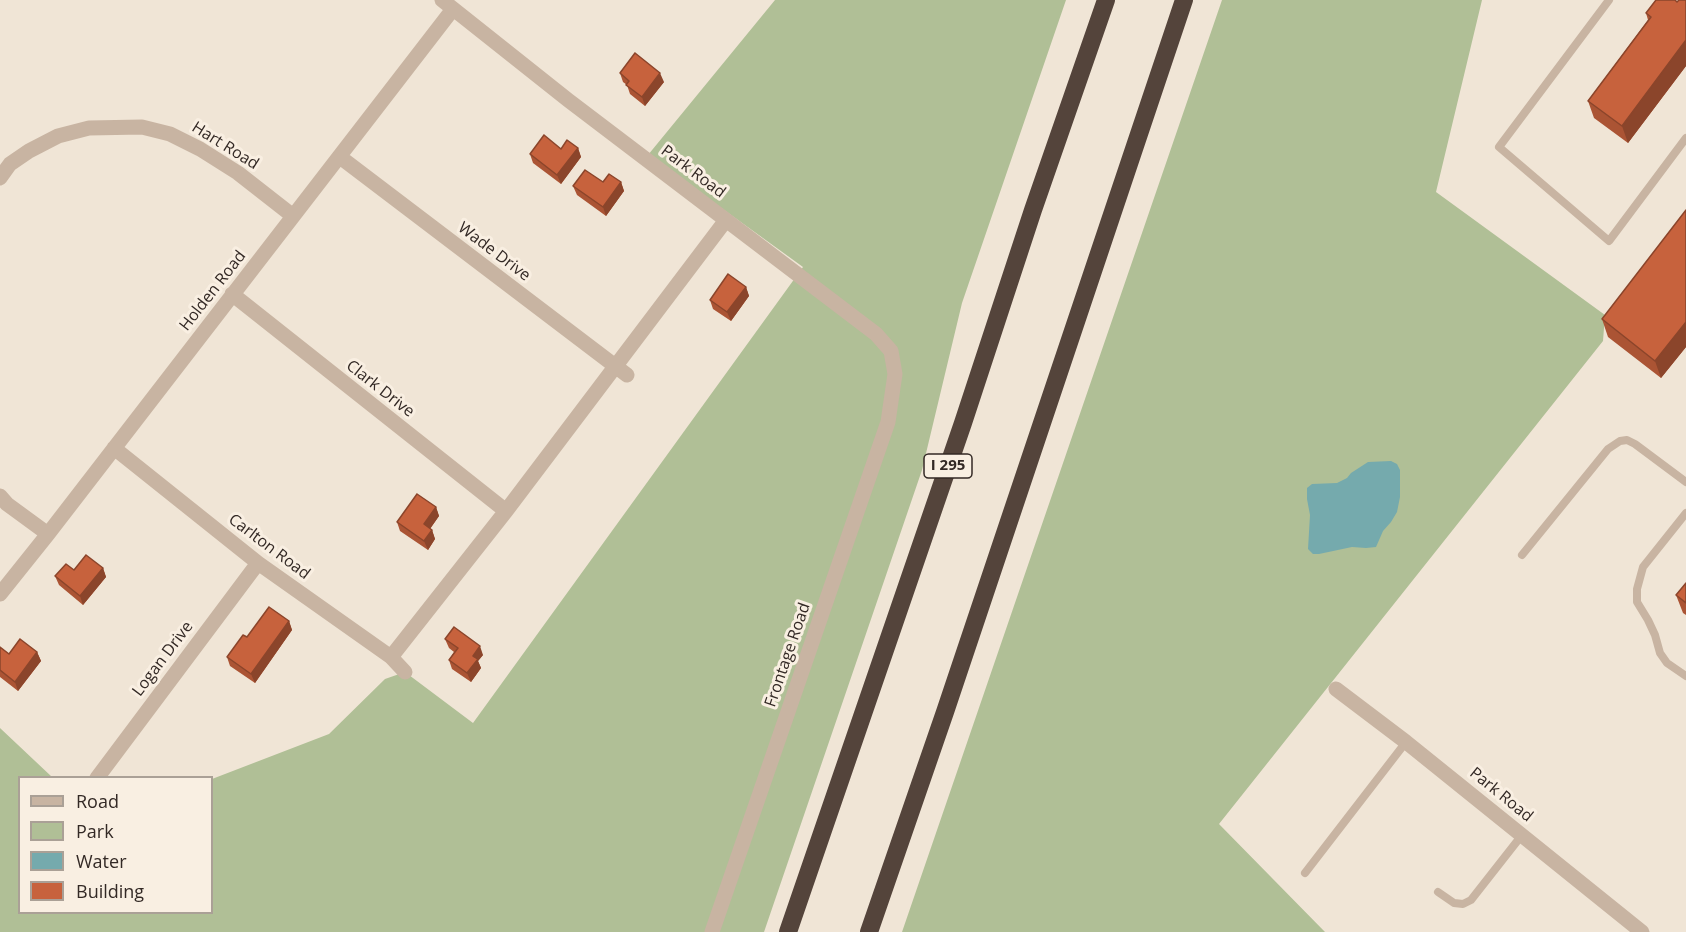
<!DOCTYPE html>
<html>
<head>
<meta charset="utf-8">
<style>
  body { margin:0 }
  #map { position:relative; width:1686px; height:932px; overflow:hidden; background:#f0e5d6; font-family:"Open Sans",sans-serif }
  canvas { display:block }
  .legend { position:absolute; left:18px; top:776px; width:195px; height:138px; box-sizing:border-box; background:#f9efe2; border:2px solid #aaa096; margin:0; padding:8px 10px; list-style:none; font-size:18px; color:#332925 }
  .legend li { display:flex; align-items:center; gap:12px; height:30px }
  .legend b { width:30px; border:2px solid #aaa096 }
</style>
</head>
<body>
<div id="map">
<canvas width="1686" height="932"></canvas>
<ul class="legend">
<li><b style="height:8px;background:#c8b4a2"></b>Road</li>
<li><b style="height:16px;background:#b0bf96"></b>Park</li>
<li><b style="height:16px;background:#75aaad"></b>Water</li>
<li><b style="height:16px;background:#c7623d"></b>Building</li>
</ul>
</div>
<script>
const c = document.querySelector('canvas').getContext('2d');
c.lineJoin = 'round';
function fillPath(path, color) {
  c.fillStyle = color;
  c.fill(path, 'evenodd');
}
function shape(rows) {
  const path = new Path2D();
  for (const r of rows) {
    path.moveTo(r[0], r[1]);
    for (let i = 2; i < r.length; i += 2) path.lineTo(r[i], r[i + 1]);
  }
  return path;
}
function stroke(path, color, width, dash) {
  c.strokeStyle = color;
  c.lineWidth = width;
  c.lineCap = dash ? 'butt' : 'round';
  c.setLineDash(dash || []);
  c.stroke(path);
}
function drawText(font, color, halo, rows, align = 'center') {
  c.font = font + ' "Open Sans",sans-serif';
  c.lineWidth = 6;
  c.setLineDash([]);
  c.textBaseline = 'middle';
  c.strokeStyle = halo;
  c.fillStyle = color;
  for (const [text, x, y, turn = 0] of rows) {
    c.save();
    c.translate(x, y);
    c.rotate((+turn || 0) * Math.PI / 180);
    c.textAlign = isNaN(turn) ? turn : align;
    if (halo) c.strokeText(text, 0, 0);
    c.fillText(text, 0, 0);
    c.restore();
  }
}
const green = shape([
  [775,0,1066,0,962,303,922,470,764,932,0,932,0,728,52,777,20,778,20,912,212,912,212,779,329,734,385,679,405,672,473,723,803,267,648,155],
  [1222,0,1482,0,1436,192,1605,315,1603,341,1219,824,1325,932,902,932]
]);
const water = shape([
  [1391,461,1397,464,1400,470,1400,497,1397,512,1391,522,1383,531,1376,547,1366,548,1352,547,1319,554,1313,554,1308,549,1310,515,1307,499,1307,488,1312,484,1337,483,1347,478,1351,473,1368,462]
]);
const service = shape([
  [1609,0,1499,147,1609,241,1686,138],
  [1686,513,1643,567,1637,589,1637,602,1648,620,1655,635,1660,653,1667,663,1686,676],
  [1522,555,1608,449,1620,441,1627,440,1635,444,1686,482],
  [1305,873,1406,742],
  [1438,892,1454,903,1463,904,1471,900,1522,835]
]);
const minor = shape([
  [442,0,568,100,876,334,891,351,895,374,888,422,712,932],
  [340,157,627,375],
  [0,178,10,164,29,151,58,136,89,128,142,127,170,134,200,149,238,173,293,216],
  [232,294,506,511],
  [114,448,258,563,391,657,405,672],
  [0,496,7,504,48,534],
  [0,594,48,534,453,9],
  [391,657,506,511,726,220],
  [1336,689,1406,742,1642,932],
  [97,778,258,563]
]);
const motorway = shape([
  [788,932,963,423,1033,210,1106,0],
  [869,932,945,712,1184,0]
]);
const wall = shape([
  [1686,0,1686,66,1628,143,1594,118,1588,101,1648,20,1646,13,1677,2],
  [620,73,664,82,645,106,630,94,627,85,623,82],
  [578,148,581,157,561,184,533,163,530,154,561,149],
  [603,182,621,182,624,191,606,216,577,195,573,186],
  [1686,210,1686,347,1661,378,1608,337,1602,319],
  [746,287,749,296,731,321,713,309,710,300],
  [436,507,439,516,430,529,432,530,435,539,428,550,400,531,397,522],
  [103,568,106,577,83,605,59,585,55,576,74,570],
  [1686,583,1686,615,1683,613,1676,595],
  [289,621,292,630,255,683,230,666,227,657,247,637],
  [445,639,483,655,478,661,481,668,471,682,452,669,449,660,454,652,449,648],
  [0,647,9,654,37,652,41,661,18,691,0,677]
]);
const shadedWall = shape([
  [1686,40,1686,66,1628,143,1622,126],
  [660,73,664,82,645,106,642,97],
  [578,148,581,157,561,184,557,175],
  [621,182,624,191,606,216,603,207],
  [746,287,749,296,731,321,727,312],
  [1686,322,1686,347,1661,378,1655,361],
  [436,507,439,516,427,533,424,524],
  [432,530,435,539,428,550,424,541],
  [103,568,106,577,83,605,80,596],
  [289,621,292,630,255,683,251,674],
  [480,646,483,655,478,661,481,668,471,682,467,673,473,656],
  [37,652,41,661,18,691,15,682]
]);
const building = shape([
  [1656,0,1675,0,1677,2,1679,0,1686,0,1686,40,1622,126,1588,101,1651,17,1646,13,1656,0],
  [635,53,660,73,642,97,626,85,629,81,620,73,635,53],
  [544,135,561,149,567,140,578,148,557,175,530,154,544,135],
  [585,170,603,182,609,174,621,182,603,207,573,186,585,170],
  [1686,210,1686,322,1655,361,1602,319,1686,210],
  [728,274,746,287,727,312,710,300,728,274],
  [417,494,436,507,424,524,432,530,424,541,397,522,417,494],
  [86,555,103,568,80,596,55,576,66,564,74,570,86,555],
  [1686,583,1686,603,1676,595,1686,583],
  [269,607,289,621,251,674,227,657,243,635,247,637,269,607],
  [454,627,480,646,473,656,478,659,467,673,449,660,458,648,445,639,454,627],
  [20,639,37,652,15,682,0,670,0,647,9,654,20,639]
]);
const shields = [
  [948,466,48]
];
const shieldNames = [
  ["I 295",948,466]
];
const streetNames = [
  ["Hart Road",225,146,32],
  ["Park Road",693,172,37],
  ["Wade Drive",494,252,37],
  ["Holden Road",213,291,-52],
  ["Clark Drive",380,389,38],
  ["Carlton Road",269,547,37],
  ["Frontage Road",788,655,-71],
  ["Logan Drive",163,659,-53],
  ["Park Road",1501,795,39]
];
fillPath(green, '#b0bf96');
fillPath(water, '#75aaad');
stroke(service, '#c8b4a2', 8);
stroke(minor, '#c8b4a2', 15);
stroke(motorway, '#54443b', 18);
fillPath(wall, '#ab5434');
fillPath(shadedWall, '#8b452b');
fillPath(building, '#c7623d');
stroke(building, '#8b452b', 1.5);
for (const [x, y, w] of shields) {
  const box = new Path2D();
  box.roundRect(x - w / 2, y - 12, w, 24, 4.5);
  c.fillStyle = '#f9efe2';
  c.fill(box);
  stroke(box, '#332925', 1.5);
}
drawText('bold 15px', '#332925', null, shieldNames);
drawText('16px', '#332925', '#f9efe2', streetNames);
</script>
</body>
</html>
